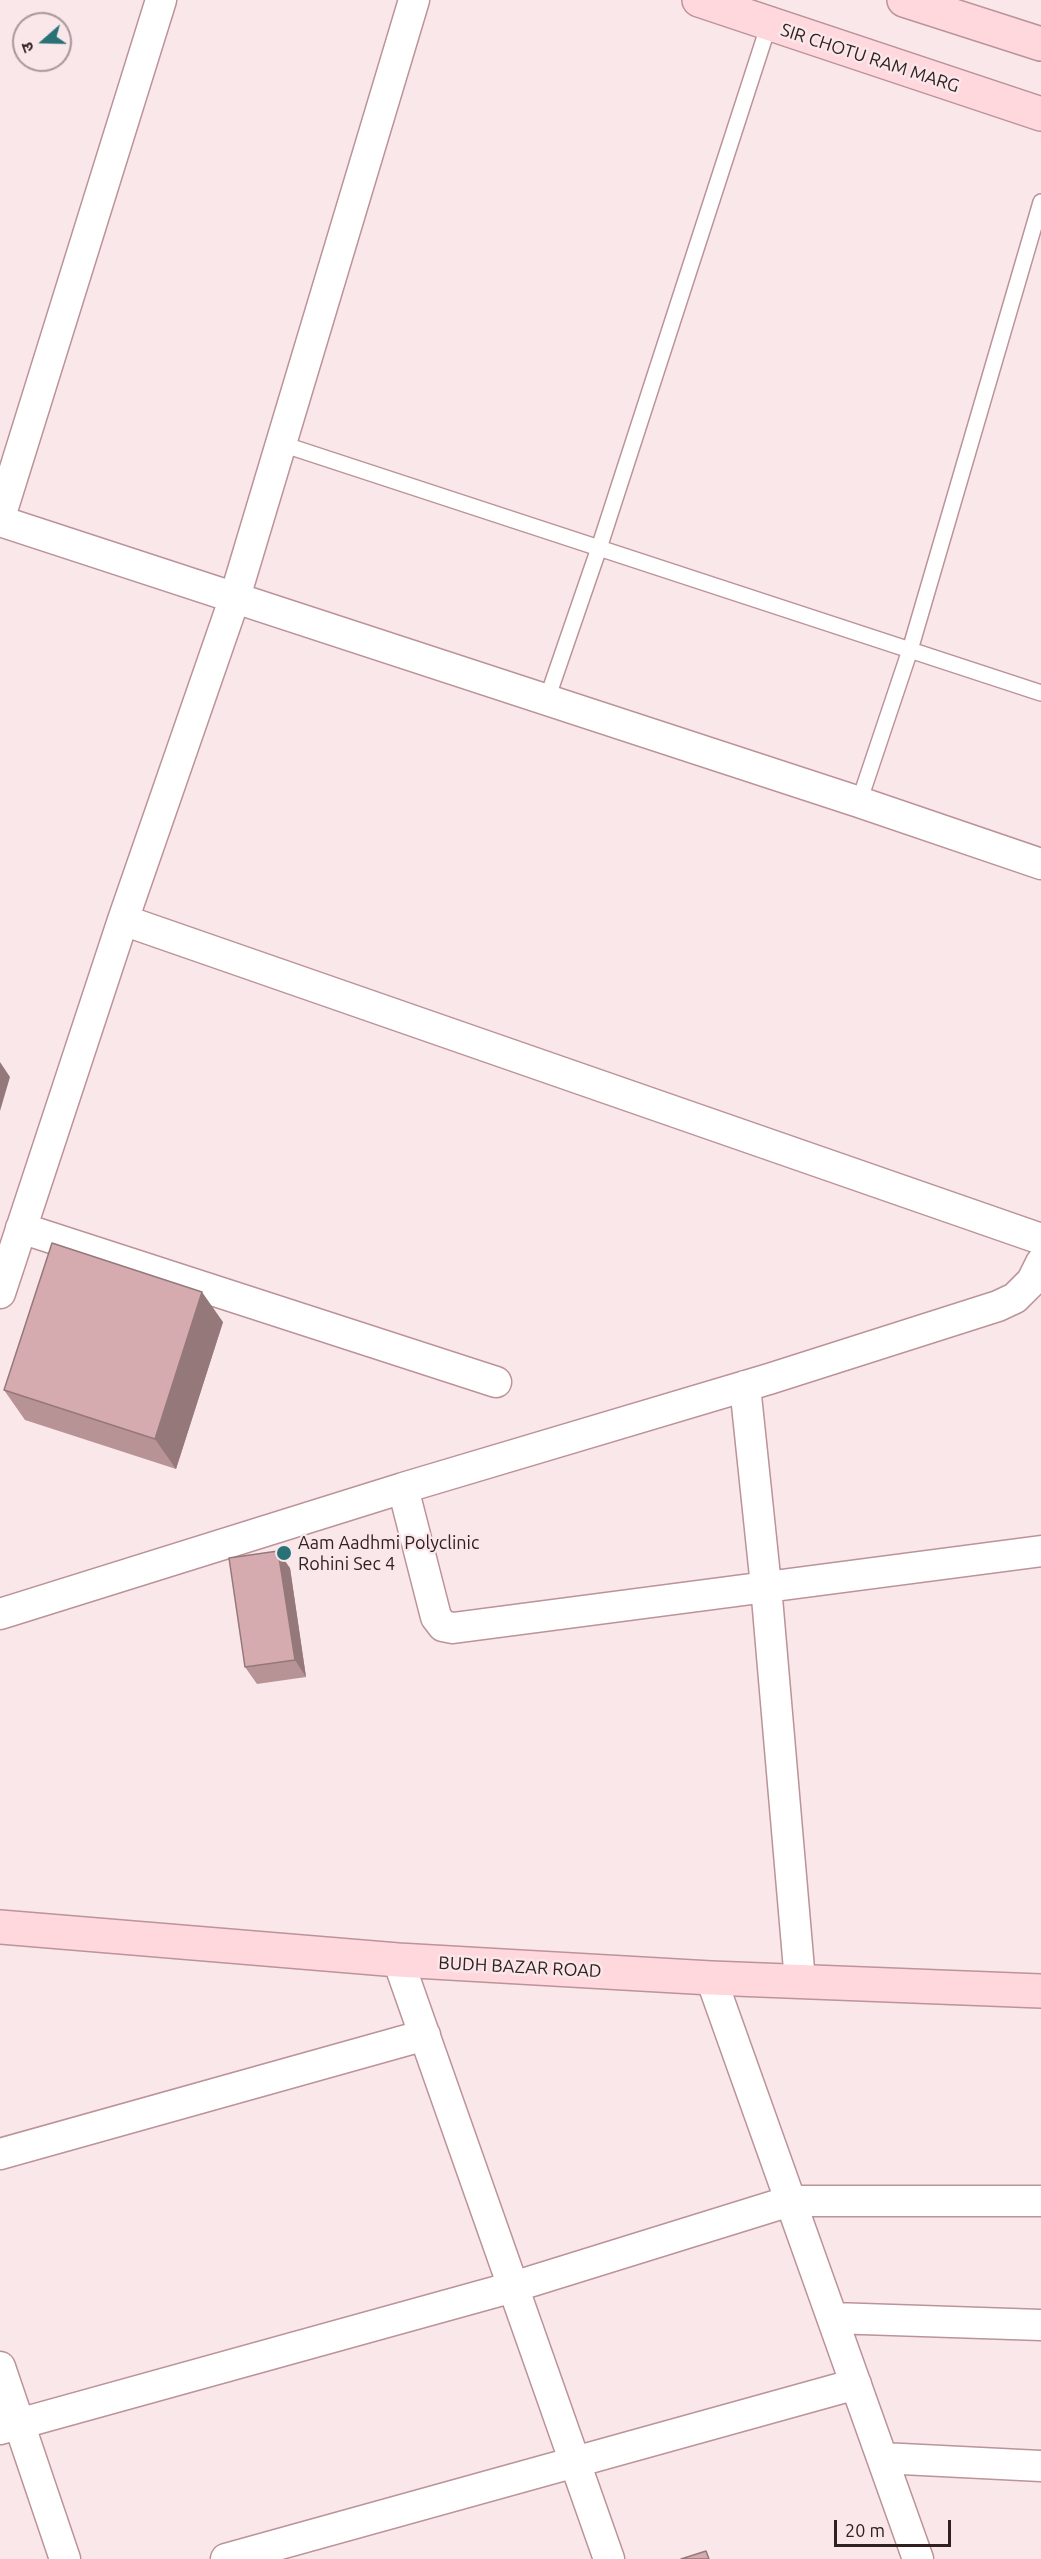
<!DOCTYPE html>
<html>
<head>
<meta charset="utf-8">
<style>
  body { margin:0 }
  #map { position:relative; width:1041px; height:2559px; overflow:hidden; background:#f9e7e9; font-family:Ubuntu,"Noto Sans Devanagari",sans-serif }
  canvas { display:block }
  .north { position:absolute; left:12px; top:12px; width:60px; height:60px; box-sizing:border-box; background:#f9e7e9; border:2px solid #a99799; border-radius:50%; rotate:250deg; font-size:16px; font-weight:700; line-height:24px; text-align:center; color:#302022 }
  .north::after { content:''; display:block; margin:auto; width:21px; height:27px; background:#287277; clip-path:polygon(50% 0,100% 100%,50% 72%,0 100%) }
  .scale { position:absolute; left:834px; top:2520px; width:117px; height:27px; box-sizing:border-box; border:3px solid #302022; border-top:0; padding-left:8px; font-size:18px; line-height:21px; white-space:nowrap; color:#302022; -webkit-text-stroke:4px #f9e7e9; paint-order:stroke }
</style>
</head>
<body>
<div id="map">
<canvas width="1041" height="2559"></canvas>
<div class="north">उ</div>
<div class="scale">20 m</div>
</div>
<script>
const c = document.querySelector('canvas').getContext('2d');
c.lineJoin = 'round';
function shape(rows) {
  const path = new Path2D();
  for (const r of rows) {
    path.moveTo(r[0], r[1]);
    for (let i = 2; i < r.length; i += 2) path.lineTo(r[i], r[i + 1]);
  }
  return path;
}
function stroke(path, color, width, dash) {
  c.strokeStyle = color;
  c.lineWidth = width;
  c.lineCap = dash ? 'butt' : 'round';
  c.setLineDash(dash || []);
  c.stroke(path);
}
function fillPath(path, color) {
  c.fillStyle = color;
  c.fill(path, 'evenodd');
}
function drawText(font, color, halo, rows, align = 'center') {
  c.font = font + ' Ubuntu,sans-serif';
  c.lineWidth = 5;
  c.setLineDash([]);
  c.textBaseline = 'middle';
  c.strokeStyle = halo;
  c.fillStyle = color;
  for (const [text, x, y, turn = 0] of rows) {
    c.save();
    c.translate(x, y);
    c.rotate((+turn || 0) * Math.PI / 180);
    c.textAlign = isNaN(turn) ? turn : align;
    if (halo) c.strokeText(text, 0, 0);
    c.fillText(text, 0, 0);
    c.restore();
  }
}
const lane = shape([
  [282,444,1041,693],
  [547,699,599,548,769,24],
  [859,802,910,650,1041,202]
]);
const street = shape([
  [0,517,161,0],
  [0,521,859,802,1041,864],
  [123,920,1041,1239],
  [21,1228,496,1382],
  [1041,1263,1032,1281,1015,1298,998,1306,769,1379,403,1488,436,1617,443,1626,453,1628,1041,1551],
  [0,1293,123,920,235,597,414,0],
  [745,1386,766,1586,800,1981],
  [0,1614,403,1488],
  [398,1960,609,2559],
  [711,1978,918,2559],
  [0,2154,425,2035],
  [833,2318,1041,2325],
  [0,2367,65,2559],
  [0,2429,513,2287,790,2201,1041,2201],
  [882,2458,1041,2466],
  [226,2559,856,2384]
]);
const secondary = shape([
  [699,0,1041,114],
  [904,0,1041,44],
  [0,1927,398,1960,711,1978,1041,1991]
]);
const wall = shape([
  [223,1322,176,1469,25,1420,4,1390],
  [290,1568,306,1677,257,1684,245,1667]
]);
const shadedWall = shape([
  [0,1062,10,1077,0,1111],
  [202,1292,223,1322,176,1469,155,1439],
  [278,1551,290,1568,306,1677,295,1660]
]);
const building = shape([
  [52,1243,202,1292,155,1439,4,1390,52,1243],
  [278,1551,295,1660,245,1667,229,1558,278,1551],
  [706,2551,709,2559,681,2559,706,2551]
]);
const markers = [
  [284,1553,8,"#287277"]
];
const streetNames = [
  ["SIR CHOTU RAM MARG",870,58,18],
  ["BUDH BAZAR ROAD",520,1967,3]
];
const poiNames = [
  ["Aam Aadhmi Polyclinic",298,1543],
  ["Rohini Sec 4",298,1564]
];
stroke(lane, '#bc9398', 18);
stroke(street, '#bc9398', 33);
stroke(secondary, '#bc9398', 36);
stroke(lane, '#fff', 15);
stroke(street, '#fff', 30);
stroke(secondary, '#ffd8de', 33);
fillPath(wall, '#b79396');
fillPath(shadedWall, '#95787a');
fillPath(building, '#d5abaf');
stroke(building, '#95787a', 1.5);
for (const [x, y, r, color] of markers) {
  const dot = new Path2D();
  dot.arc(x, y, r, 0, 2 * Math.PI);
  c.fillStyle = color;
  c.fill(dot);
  stroke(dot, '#f9e7e9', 2);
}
drawText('18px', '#302022', '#f9e7e9', streetNames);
drawText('18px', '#302022', '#f9e7e9', poiNames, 'left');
</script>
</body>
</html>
